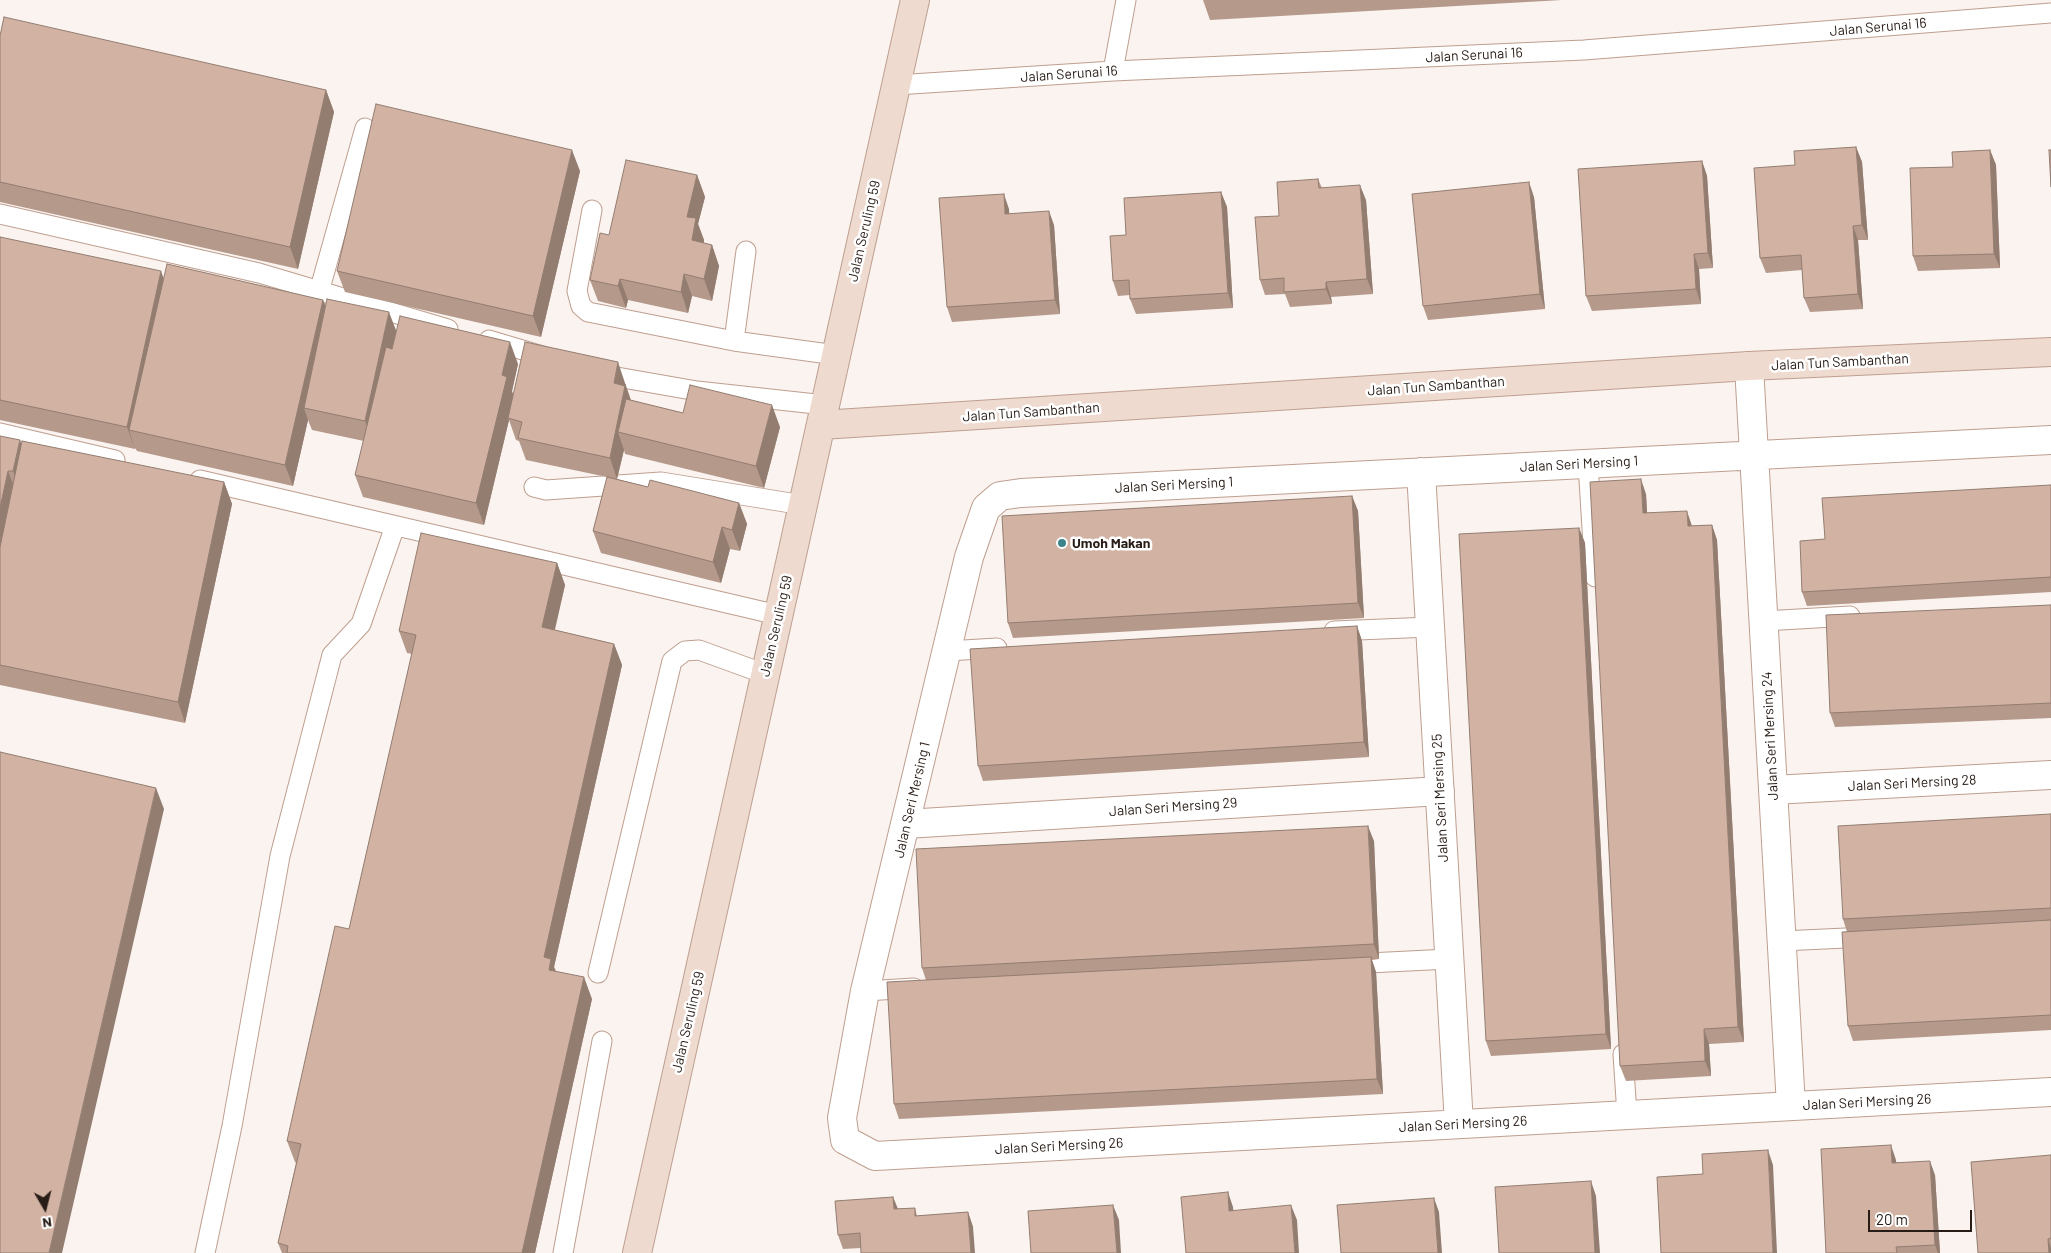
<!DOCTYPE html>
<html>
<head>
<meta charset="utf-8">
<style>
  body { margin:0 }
  #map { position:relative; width:2051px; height:1253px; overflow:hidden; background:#faf3f0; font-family:Barlow,sans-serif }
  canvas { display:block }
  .north { position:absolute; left:20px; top:1183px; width:50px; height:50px; -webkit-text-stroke:4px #fff; paint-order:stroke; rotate:172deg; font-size:14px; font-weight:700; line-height:20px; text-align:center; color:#281c16 }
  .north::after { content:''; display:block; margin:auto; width:18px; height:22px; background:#281c16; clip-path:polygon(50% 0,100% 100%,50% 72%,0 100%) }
  .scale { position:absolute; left:1868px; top:1210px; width:104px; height:22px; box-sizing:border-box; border:2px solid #281c16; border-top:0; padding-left:6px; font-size:15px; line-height:18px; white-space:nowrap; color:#281c16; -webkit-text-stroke:4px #fff; paint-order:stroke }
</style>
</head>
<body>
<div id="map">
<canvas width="2051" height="1253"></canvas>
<div class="north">N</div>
<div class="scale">20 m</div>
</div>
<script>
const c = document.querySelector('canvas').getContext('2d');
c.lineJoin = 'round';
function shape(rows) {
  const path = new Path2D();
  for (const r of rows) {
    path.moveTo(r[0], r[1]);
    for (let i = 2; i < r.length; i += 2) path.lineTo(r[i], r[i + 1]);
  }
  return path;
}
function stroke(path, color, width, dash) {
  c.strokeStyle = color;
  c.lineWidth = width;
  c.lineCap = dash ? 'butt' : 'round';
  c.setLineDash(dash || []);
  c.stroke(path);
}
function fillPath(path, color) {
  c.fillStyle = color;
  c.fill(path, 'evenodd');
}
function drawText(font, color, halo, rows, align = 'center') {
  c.font = font + ' Barlow,sans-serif';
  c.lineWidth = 5;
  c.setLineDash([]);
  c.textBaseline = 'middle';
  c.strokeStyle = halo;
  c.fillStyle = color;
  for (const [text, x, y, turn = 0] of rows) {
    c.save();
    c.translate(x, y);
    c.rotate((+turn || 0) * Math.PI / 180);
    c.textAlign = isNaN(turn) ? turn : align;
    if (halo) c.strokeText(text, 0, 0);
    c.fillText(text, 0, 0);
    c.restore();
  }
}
const lane = shape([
  [1113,71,1126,0],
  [896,85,1113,71,1584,50,2051,13],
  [592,210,577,291,581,306,588,312,734,341,836,355],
  [0,214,259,273,448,329],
  [319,292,365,128],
  [489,340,546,357],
  [734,341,746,251],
  [599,372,617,377,697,391,825,405],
  [0,433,115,460],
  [1588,464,1595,577],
  [200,480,778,615],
  [534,487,546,490,661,482,803,505],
  [1764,621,1850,616],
  [1334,631,1430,627],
  [947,651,997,648],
  [1782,941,1867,937],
  [1348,964,1449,959],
  [598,973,672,661,685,651,699,650,765,674],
  [865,991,914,988],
  [1623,1054,1627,1115],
  [205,1253,232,1126,280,856,332,655,361,624,395,526],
  [563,1253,602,1041]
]);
const street = shape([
  [1749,366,1791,1106],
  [2051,440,1021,493,1000,496,986,508,969,557,865,991,842,1118,845,1140,875,1156,2051,1092],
  [1421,472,1459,1124],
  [1773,790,2051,775],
  [906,824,1440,791]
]);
const secondary = shape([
  [821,425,1749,366,2051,352],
  [637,1253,915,0]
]);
const wall = shape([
  [1203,0,1562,0,1210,20],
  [0,36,326,90,334,112,298,269,0,202],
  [1856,147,1862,162,1868,240,1858,240,1863,309,1810,312,1804,298,1802,270,1766,273,1760,258],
  [1990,150,1996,165,2000,268,1918,271,1913,256,1953,167],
  [1702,161,1707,176,1713,268,1699,269,1701,304,1592,311,1586,296],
  [580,171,541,337,345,292,337,271],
  [697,175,705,197,698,224,704,240,704,243,712,245,719,266,712,301,692,296,688,313,628,300,626,308,598,301,590,280,609,235],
  [1318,179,1322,188,1366,200,1373,294,1331,297,1332,304,1290,307,1285,294,1265,295,1260,280,1279,216],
  [1221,192,1227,207,1233,308,1136,314,1130,299,1130,295,1118,296,1113,281,1126,235],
  [1534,197,1545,309,1428,320,1423,306],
  [1009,209,1009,214,1054,225,1060,314,952,322,947,307],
  [0,237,164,278,323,300,326,306,396,332,518,364,512,391,513,395,626,384,626,386,631,400,683,413,780,427,764,488,625,454,624,450,617,479,648,487,739,503,747,524,740,551,730,549,721,583,601,553,593,531,607,477,526,460,519,441,516,440,509,420,484,525,363,497,355,475,364,441,312,430,308,420,293,486,137,451,135,448,135,449,0,420],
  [0,436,21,445,224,482,232,504,185,723,0,685],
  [2051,485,2051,592,1807,606,1802,592,1825,539],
  [1646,494,1647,513,1692,526,1712,525,1717,540,1744,1042,1709,1044,1711,1076,1626,1081,1620,1066],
  [1352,496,1358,511,1364,618,1013,638,1008,623],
  [1579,528,1585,543,1611,1049,1491,1056,1486,1041],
  [557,563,565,585,555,630,614,644,622,665,554,967,556,971,592,999,535,1253,282,1253,278,1243,296,1163,295,1162,287,1141,349,929,412,654,407,653,399,631],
  [2051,605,2051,718,1835,727,1830,713],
  [1357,626,1362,641,1369,757,983,781,978,766],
  [2051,814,2051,1030,1853,1041,1848,1026,1847,932,1843,919],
  [1374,841,1379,959,1372,960,1376,972,1383,1094,899,1119,894,1104,926,980,922,968],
  [2051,1155,2051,1253,1978,1253],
  [1896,1160,1896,1162,1935,1175,1940,1253,1826,1253],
  [893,1197,898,1209,915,1208,917,1216,968,1212,973,1227,861,1248,843,1249,838,1235]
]);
const shadedWall = shape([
  [326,90,334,112,298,269,290,247],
  [1856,147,1862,162,1868,240,1862,225],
  [572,150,580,171,541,337,533,316],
  [1990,150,1996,165,2000,268,1994,254],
  [1702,161,1707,176,1713,268,1708,253],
  [697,175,705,197,698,224,704,240,700,262,692,240,687,217],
  [1529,182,1534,197,1545,309,1540,294],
  [1360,185,1366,200,1373,294,1367,279],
  [1221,192,1227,207,1233,308,1228,293],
  [1004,194,1009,209,1010,229,1005,214],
  [1049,211,1054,225,1060,314,1055,300],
  [1853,226,1858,240,1863,309,1858,294],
  [712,245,719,266,712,301,704,279],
  [1694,254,1699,269,1701,304,1696,289],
  [161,271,169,293,129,430,135,449,127,427],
  [684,274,692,296,688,313,681,292],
  [620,279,628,300,626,308,618,286],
  [1326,282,1331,297,1332,304,1326,289],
  [323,300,331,321,304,408,308,420,293,486,285,465],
  [389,312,397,333,373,443,365,421],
  [510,342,518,364,512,391,514,398,508,418,509,420,484,525,476,503,502,375],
  [618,362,633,407,618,432,624,450,617,479,610,458,614,383],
  [772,405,780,427,764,488,756,466],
  [20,440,28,462,20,493,13,471],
  [8,471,16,492,0,564,0,508],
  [1641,479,1646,494,1648,528,1643,513],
  [224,482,232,504,185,723,178,702],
  [1352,496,1358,511,1364,618,1358,603],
  [739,503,747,524,740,551,732,530],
  [1687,511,1692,526,1688,526],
  [1712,525,1717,540,1744,1042,1738,1027],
  [722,527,730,549,721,583,713,562],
  [1579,528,1585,543,1611,1049,1606,1034],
  [557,563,565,585,550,649,542,627],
  [1357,626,1362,641,1369,757,1364,742],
  [614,644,622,665,554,967,559,981,552,978,544,957],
  [156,788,164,809,62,1253,49,1253],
  [1368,826,1374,841,1379,959,1374,944],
  [1371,957,1376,972,1383,1094,1377,1079],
  [584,977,592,999,535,1253,522,1253],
  [1704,1029,1709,1044,1711,1076,1705,1061],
  [1891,1145,1896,1160,1897,1177,1892,1163],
  [1768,1150,1773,1165,1777,1253,1773,1253],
  [1930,1161,1935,1175,1940,1253,1938,1253,1935,1245],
  [1591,1181,1596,1196,1600,1253,1595,1253],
  [1228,1192,1233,1207,1235,1226,1229,1211],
  [893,1197,899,1212,894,1209],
  [1434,1198,1439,1212,1442,1253,1438,1253],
  [1113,1205,1119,1220,1121,1253,1117,1253],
  [1291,1205,1297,1220,1299,1253,1295,1253],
  [968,1212,973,1227,975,1253,971,1253],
  [2048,1239,2051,1248,2051,1253,2049,1253]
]);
const building = shape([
  [4,17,326,90,290,247,0,182,0,36,4,17],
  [376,104,572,150,533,316,337,271,376,104],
  [1856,147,1862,225,1853,226,1858,294,1804,298,1801,255,1760,258,1754,168,1795,165,1794,151,1856,147],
  [1990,150,1994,254,1913,256,1910,168,1953,167,1952,152,1990,150],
  [2049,150,2051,150,2051,187,2049,150],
  [626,160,697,175,687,217,696,218,692,240,712,245,704,279,684,274,681,292,620,279,618,286,590,280,600,233,609,235,626,160],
  [1702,161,1708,253,1694,254,1696,289,1586,296,1578,169,1702,161],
  [1318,179,1319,188,1360,185,1367,279,1326,282,1326,289,1284,292,1284,278,1260,280,1255,217,1279,216,1277,182,1318,179],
  [1529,182,1540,294,1423,306,1412,194,1529,182],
  [1221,192,1228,293,1130,299,1129,280,1113,281,1110,236,1126,235,1124,198,1221,192],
  [1004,194,1005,214,1049,211,1055,300,947,307,939,198,1004,194],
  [0,237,161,271,127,427,0,400,0,237],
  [167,264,323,300,285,465,129,430,167,264],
  [327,299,389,312,365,421,304,408,327,299],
  [400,316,510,342,502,375,507,377,476,503,355,475,386,347,392,349,400,316],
  [525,342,618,362,614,383,625,386,610,458,518,438,522,422,508,418,525,342],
  [690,385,772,405,756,466,618,432,626,399,683,413,690,385],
  [0,436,20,440,13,471,8,471,0,508,0,436],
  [22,441,224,482,178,702,0,665,0,547,22,441],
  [607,477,648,487,650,480,739,503,732,530,722,527,713,562,593,531,607,477],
  [1641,479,1643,513,1687,511,1688,526,1712,525,1738,1027,1704,1029,1705,1061,1620,1066,1590,482,1641,479],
  [2051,485,2051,577,1802,592,1800,541,1825,539,1822,498,2051,485],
  [1352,496,1358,603,1008,623,1002,516,1352,496],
  [1579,528,1606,1034,1486,1041,1459,534,1579,528],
  [421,533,557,563,542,627,614,644,544,957,551,959,549,970,584,977,522,1253,287,1253,288,1246,278,1243,301,1144,287,1141,335,926,349,929,416,635,399,631,421,533],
  [2051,605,2051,703,1830,713,1826,615,2051,605],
  [1357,626,1364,742,978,766,970,649,1357,626],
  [0,752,156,788,49,1253,0,1253,0,752],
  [2051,814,2051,908,1843,919,1838,826,2051,814],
  [1368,826,1374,944,922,968,916,849,1368,826],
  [2051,920,2051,1015,1848,1026,1842,932,2051,920],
  [1371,957,1377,1079,894,1104,887,982,1371,957],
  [1891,1145,1892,1163,1930,1161,1935,1245,1896,1247,1897,1253,1826,1253,1821,1149,1891,1145],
  [1768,1150,1773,1253,1661,1253,1657,1177,1703,1174,1702,1154,1768,1150],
  [2051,1155,2051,1238,2048,1239,2049,1253,1978,1253,1971,1162,2051,1155],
  [1591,1181,1595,1253,1499,1253,1495,1187,1591,1181],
  [1228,1192,1229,1211,1291,1205,1295,1253,1186,1253,1181,1197,1228,1192],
  [893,1197,894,1209,915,1208,915,1216,968,1212,971,1253,861,1253,860,1233,838,1235,835,1201,893,1197],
  [1434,1198,1438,1253,1341,1253,1337,1205,1434,1198],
  [1113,1205,1117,1253,1031,1253,1028,1211,1113,1205]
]);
const markers = [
  [1062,543,5,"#3c8489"]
];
const streetNames = [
  ["Jalan Serunai 16",1878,27,-5],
  ["Jalan Serunai 16",1474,55,-3],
  ["Jalan Serunai 16",1069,74,-4],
  ["Jalan Seruling 59",864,231,-77],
  ["Jalan Tun Sambanthan",1840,362,-3],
  ["Jalan Tun Sambanthan",1436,386,-4],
  ["Jalan Tun Sambanthan",1031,412,-4],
  ["Jalan Seri Mersing 1",1579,464,-3],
  ["Jalan Seri Mersing 1",1174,485,-3],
  ["Jalan Seruling 59",776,626,-77],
  ["Jalan Seri Mersing 24",1770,736,-93],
  ["Jalan Seri Mersing 28",1912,783,-3],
  ["Jalan Seri Mersing 25",1440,798,-93],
  ["Jalan Seri Mersing 1",912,800,-77],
  ["Jalan Seri Mersing 29",1173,807,-4],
  ["Jalan Seruling 59",688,1022,-77],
  ["Jalan Seri Mersing 26",1867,1102,-3],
  ["Jalan Seri Mersing 26",1463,1124,-3],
  ["Jalan Seri Mersing 26",1059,1146,-3]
];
const poiNames = [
  ["Umoh Makan",1072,543]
];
stroke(lane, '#be9f8f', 21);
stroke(street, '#be9f8f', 30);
stroke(secondary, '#be9f8f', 30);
stroke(lane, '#fff', 19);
stroke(street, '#fff', 28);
stroke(secondary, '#efdad0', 28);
fillPath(wall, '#b5998b');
fillPath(shadedWall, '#937d71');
fillPath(building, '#d2b2a2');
stroke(building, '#937d71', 1);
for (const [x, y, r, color] of markers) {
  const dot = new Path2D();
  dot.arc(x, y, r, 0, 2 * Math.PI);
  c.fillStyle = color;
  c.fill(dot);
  stroke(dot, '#fff', 2);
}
drawText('14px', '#281c16', '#fff', streetNames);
drawText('bold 14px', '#281c16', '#fff', poiNames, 'left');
</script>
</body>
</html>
